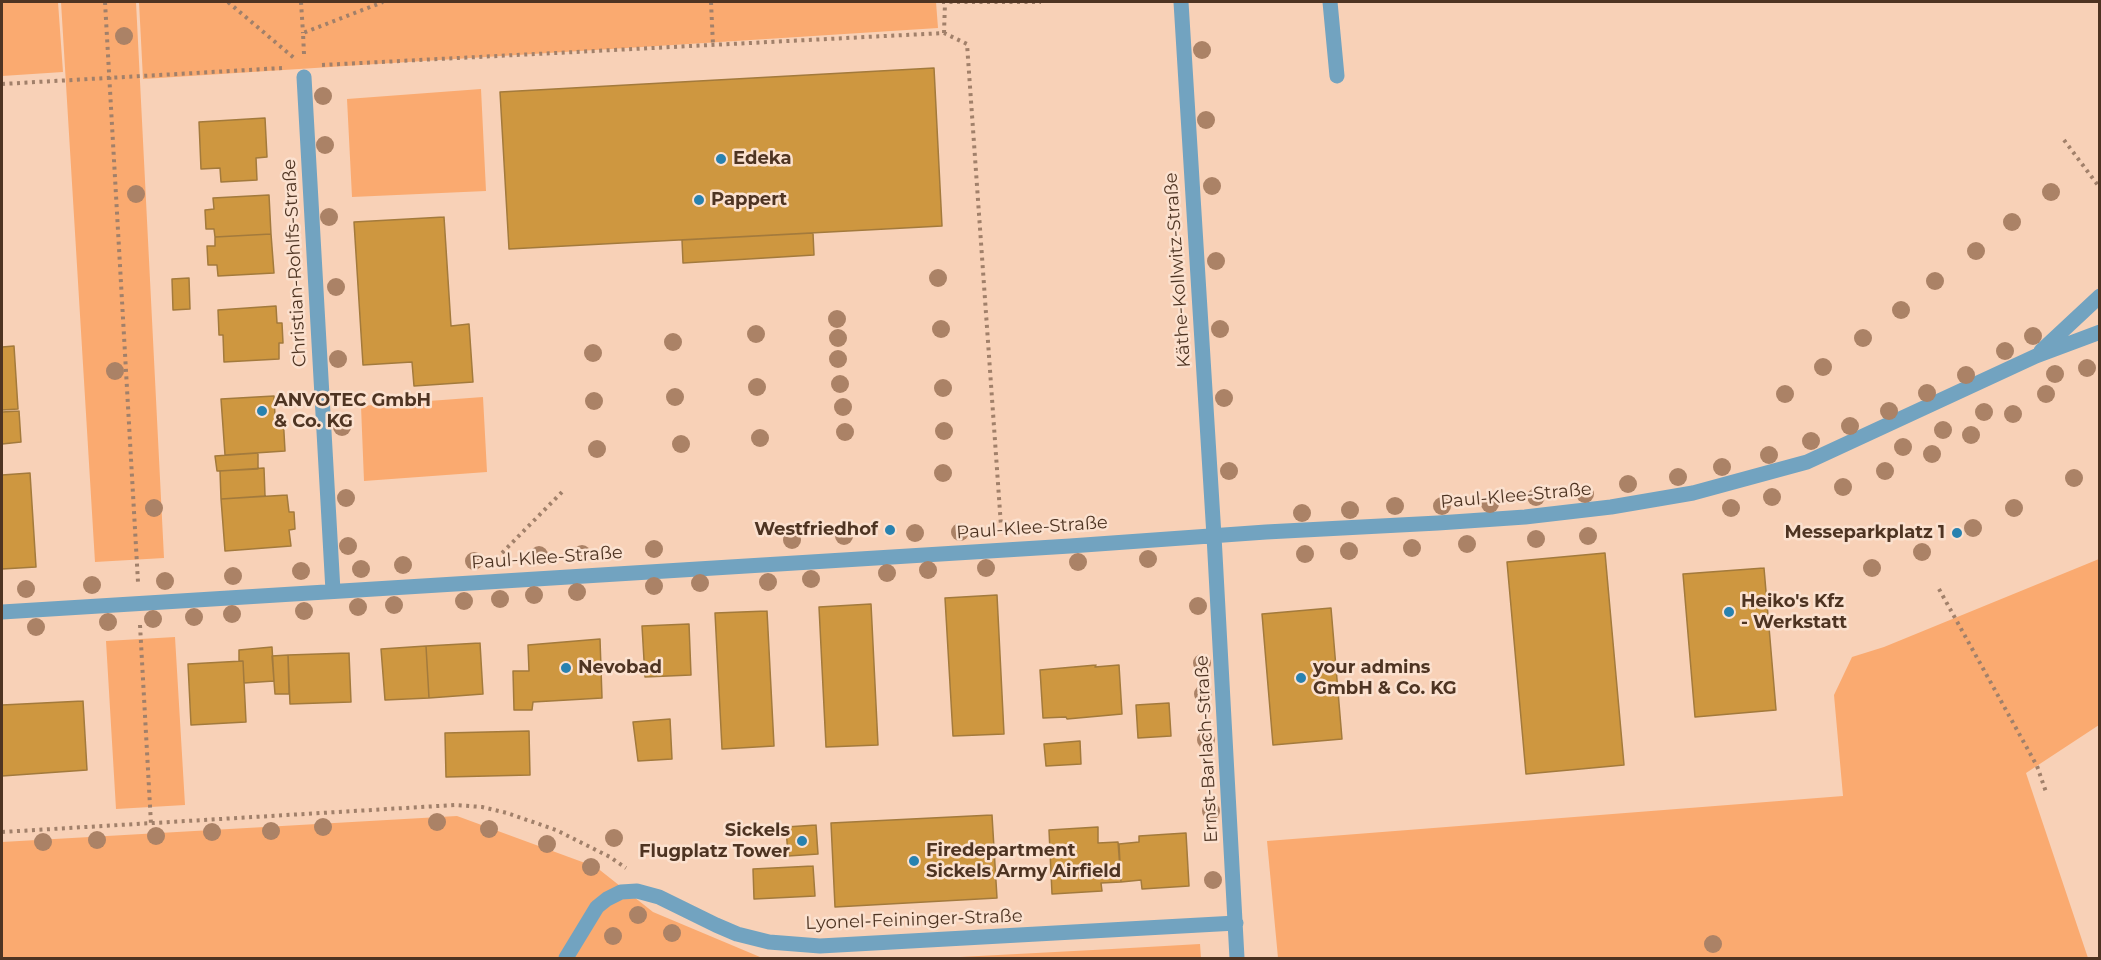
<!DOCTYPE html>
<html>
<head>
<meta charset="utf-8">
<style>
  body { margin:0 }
  #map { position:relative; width:2101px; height:960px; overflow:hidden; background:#f8d1b7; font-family:Montserrat,sans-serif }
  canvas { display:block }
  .frame { position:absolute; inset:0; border:3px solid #4e3422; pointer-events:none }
</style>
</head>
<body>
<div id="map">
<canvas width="2101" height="960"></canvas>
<div class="frame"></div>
</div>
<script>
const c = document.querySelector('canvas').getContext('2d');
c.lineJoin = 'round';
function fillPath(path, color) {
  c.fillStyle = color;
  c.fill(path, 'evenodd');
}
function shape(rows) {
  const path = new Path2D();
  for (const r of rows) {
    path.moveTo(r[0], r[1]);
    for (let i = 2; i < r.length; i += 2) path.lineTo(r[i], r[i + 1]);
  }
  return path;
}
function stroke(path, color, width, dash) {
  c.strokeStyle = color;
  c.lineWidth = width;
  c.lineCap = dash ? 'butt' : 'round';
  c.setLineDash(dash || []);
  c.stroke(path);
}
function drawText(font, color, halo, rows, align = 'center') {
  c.font = font + ' Montserrat,sans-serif';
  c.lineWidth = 5;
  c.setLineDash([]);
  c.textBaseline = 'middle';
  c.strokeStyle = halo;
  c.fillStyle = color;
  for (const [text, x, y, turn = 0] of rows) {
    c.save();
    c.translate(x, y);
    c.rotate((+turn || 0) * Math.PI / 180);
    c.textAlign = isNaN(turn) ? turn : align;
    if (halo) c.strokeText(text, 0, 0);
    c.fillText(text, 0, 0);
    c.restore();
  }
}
const green = shape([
  [2,2,58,2,63,72,2,76],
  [61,2,136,2,164,558,95,562],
  [139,2,936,2,938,28,143,79],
  [481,89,486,191,352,197,347,99],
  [483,397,487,472,364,481,361,406],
  [2099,559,2099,725,2026,773,2088,958,1278,958,1267,841,1843,796,1834,695,1852,657,1884,647],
  [175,637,185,805,116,809,106,641],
  [457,816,596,867,653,912,760,957,812,958,2,958,2,842],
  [1200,944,1201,958,941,958,1112,949]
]);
const building = shape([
  [934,68,942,226,509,249,500,92,934,68],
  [265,118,267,157,256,158,257,180,221,182,220,168,201,169,199,122,265,118],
  [269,195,271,234,215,237,214,229,206,229,205,210,214,209,213,198,269,195],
  [444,217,451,326,469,324,473,382,414,386,412,362,363,365,354,222,444,217],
  [813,233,814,255,683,263,682,240,813,233],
  [271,234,274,273,218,276,217,265,208,265,207,246,215,246,215,237,271,234],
  [189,278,190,309,173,310,172,279,189,278],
  [276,306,277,323,282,323,283,343,279,343,279,359,224,362,223,335,219,335,218,310,276,306],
  [14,346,18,409,2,410,2,347,14,346],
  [274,396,275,416,283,415,285,451,225,455,221,399,274,396],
  [19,411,21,442,2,444,2,412,19,411],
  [258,453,258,469,217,471,215,456,258,453],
  [264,468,265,496,221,499,220,471,264,468],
  [30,473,36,567,2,569,2,475,30,473],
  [287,495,289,512,294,512,295,529,289,530,291,546,225,551,221,499,287,495],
  [1605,553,1624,765,1526,774,1507,562,1605,553],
  [1764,568,1776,710,1695,717,1683,574,1764,568],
  [997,595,1004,734,953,736,945,598,997,595],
  [871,604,878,745,826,747,819,607,871,604],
  [1331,608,1342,739,1273,745,1262,614,1331,608],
  [767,611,774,746,722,749,715,613,767,611],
  [689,624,691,675,645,677,642,626,689,624],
  [600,639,602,698,533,702,532,710,514,710,513,671,529,671,528,645,600,639],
  [480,643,483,694,429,698,426,646,480,643],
  [426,646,429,698,385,700,381,649,426,646],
  [272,647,274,681,244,683,243,661,239,661,239,650,272,647],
  [349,653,351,702,290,704,288,655,349,653],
  [288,655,289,694,275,694,272,656,288,655],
  [243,661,246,722,191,725,188,664,243,661],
  [1096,665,1095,667,1119,665,1122,714,1067,719,1066,717,1043,718,1040,670,1096,665],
  [83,701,87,770,2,776,2,705,83,701],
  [1169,703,1171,736,1138,738,1136,705,1169,703],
  [670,719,672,759,638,761,633,722,670,719],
  [529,731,530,775,446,777,445,733,529,731],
  [1080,741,1081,764,1046,766,1044,744,1080,741],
  [992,815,997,898,835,907,831,823,992,815],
  [816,825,818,854,788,856,786,827,816,825],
  [1098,827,1098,843,1118,842,1121,882,1101,883,1102,891,1052,894,1049,830,1098,827],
  [1186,833,1189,886,1142,889,1141,880,1121,882,1119,844,1139,842,1139,836,1186,833],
  [813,866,815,896,754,899,753,869,813,866]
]);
const path = shape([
  [105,2,138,582],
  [228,2,294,58],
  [301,2,303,33],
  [711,2,713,45],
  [942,2,1041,2],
  [944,33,945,3],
  [304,54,303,33,383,2],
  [322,65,944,33,967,44,1001,526],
  [2,84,282,68],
  [2064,140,2100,188],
  [502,553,563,491],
  [1939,589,2037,766,2046,792],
  [140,625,151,824],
  [2,832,455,805,482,807,507,813,556,830,610,857,626,868]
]);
const lane = shape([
  [1330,2,1337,76]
]);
const street = shape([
  [1181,2,1214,536,1237,958],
  [304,77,333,591],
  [2041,351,2100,296],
  [2,612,1070,546,1266,532,1438,523,1525,517,1611,507,1693,493,1807,462,2036,356,2100,332],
  [566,958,597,907,607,899,621,892,637,891,659,897,716,925,737,934,769,942,820,946,1236,923]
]);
const trees = [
  [124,36],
  [1202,50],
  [323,96],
  [1206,120],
  [325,145],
  [1212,186],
  [2051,192],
  [136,194],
  [329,217],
  [2012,222],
  [1976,251],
  [1216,261],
  [938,278],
  [1935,281],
  [336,287],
  [1901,310],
  [837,319],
  [941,329],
  [1220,329],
  [756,334],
  [2033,336],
  [838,338],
  [1863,338],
  [673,342],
  [2005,351],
  [593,353],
  [338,359],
  [838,359],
  [1823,367],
  [2087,368],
  [115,371],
  [2055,374],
  [1966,375],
  [840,384],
  [757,387],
  [943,388],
  [1927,393],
  [1785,394],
  [2046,394],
  [675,397],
  [1224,398],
  [594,401],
  [843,407],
  [1889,411],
  [1984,412],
  [2013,414],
  [1850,426],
  [342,427],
  [1943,430],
  [944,431],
  [845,432],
  [1971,435],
  [760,438],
  [1811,441],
  [681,444],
  [1903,447],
  [597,449],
  [1932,454],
  [1769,455],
  [1722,467],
  [1229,471],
  [1885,471],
  [943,473],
  [1678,477],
  [2074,478],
  [1628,484],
  [1843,487],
  [1585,494],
  [1536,497],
  [1772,497],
  [346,498],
  [1490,504],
  [1395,506],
  [1442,506],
  [154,508],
  [1731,508],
  [2014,508],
  [1350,510],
  [1302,513],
  [1973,528],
  [960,532],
  [915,533],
  [844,536],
  [1588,536],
  [1536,539],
  [792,540],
  [1467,544],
  [348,546],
  [1412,548],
  [654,549],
  [1349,551],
  [1922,552],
  [582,554],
  [1305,554],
  [539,555],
  [1148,559],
  [474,561],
  [1078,562],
  [403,565],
  [986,568],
  [1872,568],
  [361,569],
  [928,570],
  [301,571],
  [887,573],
  [233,576],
  [811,579],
  [165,581],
  [768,582],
  [700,583],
  [92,585],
  [654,586],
  [26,589],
  [577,592],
  [534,595],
  [500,599],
  [464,601],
  [394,605],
  [1198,606],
  [358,607],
  [304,611],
  [232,614],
  [194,617],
  [153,619],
  [108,622],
  [36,627],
  [1202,663],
  [1203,694],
  [1206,740],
  [1211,811],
  [437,822],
  [323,827],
  [489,829],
  [271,831],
  [212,832],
  [156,836],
  [614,838],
  [97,840],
  [43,842],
  [547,844],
  [591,867],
  [1213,880],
  [638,915],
  [672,933],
  [613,936],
  [1713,944]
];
const markers = [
  [721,159,6,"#2882b0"],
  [699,200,6,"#2882b0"],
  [262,411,6,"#2882b0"],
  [890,530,6,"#2882b0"],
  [1957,533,6,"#2882b0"],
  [1729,612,6,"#2882b0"],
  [566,668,6,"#2882b0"],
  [1301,678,6,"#2882b0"],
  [802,841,6,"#2882b0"],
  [914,861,6,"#2882b0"]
];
const poiNames = [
  ["Edeka",733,159],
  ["Pappert",711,200],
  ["ANVOTEC GmbH",274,401],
  ["& Co. KG",274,422],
  ["Westfriedhof",878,530,"right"],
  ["Messeparkplatz 1",1945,533,"right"],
  ["Heiko's Kfz",1741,602],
  ["- Werkstatt",1741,623],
  ["Nevobad",578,668],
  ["your admins",1313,668],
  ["GmbH & Co. KG",1313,689],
  ["Sickels",790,831,"right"],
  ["Flugplatz Tower",790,852,"right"],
  ["Firedepartment",926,851],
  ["Sickels Army Airfield",926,872]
];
const streetNames = [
  ["Christian-Rohlfs-Straße",295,263,-93],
  ["Käthe-Kollwitz-Straße",1178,270,-94],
  ["Paul-Klee-Straße",1516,496,-5],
  ["Paul-Klee-Straße",1032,528,-4],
  ["Paul-Klee-Straße",547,558,-4],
  ["Ernst-Barlach-Straße",1207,749,-93],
  ["Lyonel-Feininger-Straße",914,920,-2]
];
fillPath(green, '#faaa70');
fillPath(building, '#ce9740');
stroke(building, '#a37a3c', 1.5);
stroke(path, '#a1806a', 4, [3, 4.5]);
stroke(lane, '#72a3c0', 15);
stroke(street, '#72a3c0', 15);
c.fillStyle = '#ab8266';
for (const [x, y] of trees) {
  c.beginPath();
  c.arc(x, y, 9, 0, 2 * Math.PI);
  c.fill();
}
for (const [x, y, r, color] of markers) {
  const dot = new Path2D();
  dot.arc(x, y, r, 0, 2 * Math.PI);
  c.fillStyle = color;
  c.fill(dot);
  stroke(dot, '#fbe1cf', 2);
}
drawText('bold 18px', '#4e3422', '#fbe1cf', poiNames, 'left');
drawText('18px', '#4e3422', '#fbe1cf', streetNames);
</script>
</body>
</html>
